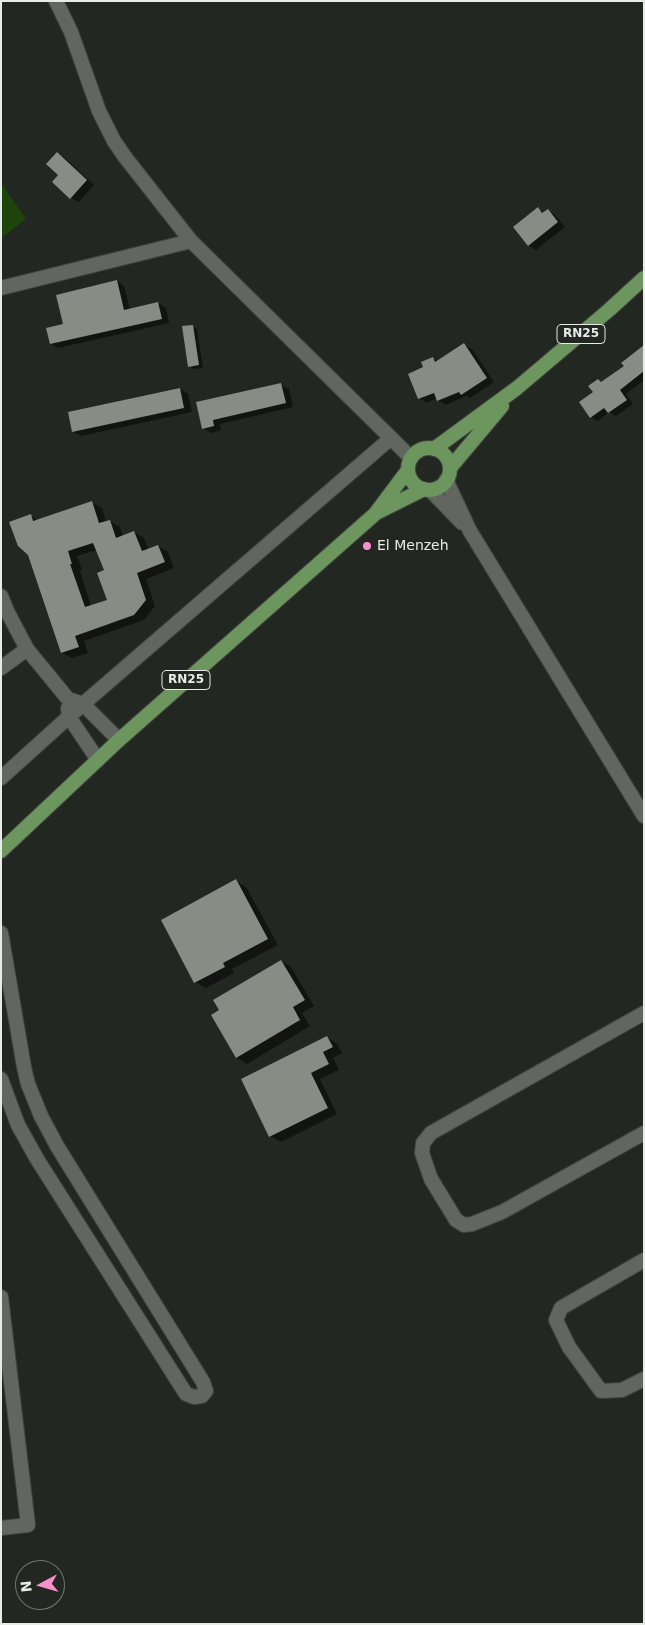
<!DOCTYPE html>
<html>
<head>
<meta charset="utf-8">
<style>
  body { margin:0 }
  #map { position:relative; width:645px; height:1625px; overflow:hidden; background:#232721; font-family:"DejaVu Sans",sans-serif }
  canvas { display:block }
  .frame { position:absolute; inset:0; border:2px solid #e8ebe7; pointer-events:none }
  .north { position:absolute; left:15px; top:1560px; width:50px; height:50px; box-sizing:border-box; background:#232721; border:1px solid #727570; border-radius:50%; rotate:264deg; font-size:14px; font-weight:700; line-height:20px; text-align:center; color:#e8ebe7 }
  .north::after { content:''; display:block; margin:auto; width:18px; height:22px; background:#f98fc8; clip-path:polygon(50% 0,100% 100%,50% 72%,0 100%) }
</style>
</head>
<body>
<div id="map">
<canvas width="645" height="1625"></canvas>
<div class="frame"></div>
<div class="north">N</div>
</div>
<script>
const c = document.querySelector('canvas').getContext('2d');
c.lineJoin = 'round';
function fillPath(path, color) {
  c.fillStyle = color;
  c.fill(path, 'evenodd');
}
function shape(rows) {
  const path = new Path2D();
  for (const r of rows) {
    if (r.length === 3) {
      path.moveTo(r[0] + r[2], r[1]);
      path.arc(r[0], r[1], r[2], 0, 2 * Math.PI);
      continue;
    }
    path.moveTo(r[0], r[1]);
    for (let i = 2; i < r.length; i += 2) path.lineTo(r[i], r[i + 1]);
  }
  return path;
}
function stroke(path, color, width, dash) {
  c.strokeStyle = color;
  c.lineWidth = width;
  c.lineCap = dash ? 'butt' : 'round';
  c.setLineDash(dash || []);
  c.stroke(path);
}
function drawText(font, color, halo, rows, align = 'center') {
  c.font = font + ' "DejaVu Sans",sans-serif';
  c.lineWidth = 5;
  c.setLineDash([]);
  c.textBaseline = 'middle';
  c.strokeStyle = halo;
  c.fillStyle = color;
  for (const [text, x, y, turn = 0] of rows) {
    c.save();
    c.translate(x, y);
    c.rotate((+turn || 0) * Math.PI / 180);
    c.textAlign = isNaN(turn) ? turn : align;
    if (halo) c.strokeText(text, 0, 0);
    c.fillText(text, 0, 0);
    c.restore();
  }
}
const green = shape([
  [1,183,26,219,1,238]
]);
const shadow = shape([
  [57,153,65,158,94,185,79,202,71,198],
  [538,209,545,213,548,210,555,215,565,227,536,250,528,245],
  [117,281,124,286,130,310,158,303,166,308,169,323,58,348,51,344],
  [192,326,197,329,203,368,194,369,189,366],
  [464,345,472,349,494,382,470,398,466,396,446,405,438,400,437,398,427,403,419,398,425,367,433,358,439,362],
  [644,346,644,380,626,394,633,404,616,416,609,412,598,421,591,417,594,393,598,380,603,383,625,366],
  [281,385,289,389,293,407,220,424,221,430,211,433,203,428,197,403],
  [180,389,188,394,192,412,81,436,73,432],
  [92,503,102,508,106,522,110,521,120,527,123,537,134,532,144,538,149,550,158,546,168,552,174,568,146,579,155,606,144,620,84,641,88,653,72,658,62,653,31,516,39,521],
  [97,550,105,571,109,600,91,606,80,571,82,569,77,556],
  [236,881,246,887,278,945,232,969,234,973,206,988,195,982],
  [281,961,291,967,314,1006,302,1013,310,1026,247,1064,237,1058],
  [327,1037,337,1044,342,1053,333,1058,339,1070,320,1079,337,1114,281,1142,270,1136]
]);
const building = shape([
  [57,152,87,180,70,199,52,182,58,175,46,164],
  [538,207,542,213,548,209,558,222,528,246,513,227],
  [117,280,124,310,158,302,162,319,50,344,46,328,63,324,56,295],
  [193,325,199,365,188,367,182,326],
  [464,343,487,378,461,395,459,392,437,401,434,393,418,399,408,374,423,367,421,362,433,357,435,362],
  [644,345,644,371,620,390,627,400,608,413,604,408,590,418,579,402,593,392,588,386,598,379,601,382,624,366,621,363],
  [281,383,286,403,213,420,214,426,202,429,196,402],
  [180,388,184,408,72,432,68,412],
  [92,501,99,523,110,520,116,538,134,531,142,551,158,545,165,562,137,573,146,600,134,615,75,636,79,647,61,653,28,555,18,546,9,522,31,514,33,521],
  [93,543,104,570,97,573,107,600,85,607,70,564,72,564,68,551],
  [236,879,268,939,223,963,225,967,194,983,161,920],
  [281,960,305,1000,293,1007,300,1020,236,1058,211,1015,219,1010,213,1000],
  [327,1036,333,1047,323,1052,329,1064,311,1073,328,1108,269,1137,241,1079]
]);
const minor = shape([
  [1,288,191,241],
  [391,438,411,458],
  [1,596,7,611,27,649,68,699,83,704,119,740],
  [1,668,27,649],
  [68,708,69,717,98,760],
  [1,778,83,704,391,438,191,241,125,157,114,141,99,111,71,32,56,1],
  [1,933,24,1067,28,1084,41,1116,57,1146,203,1382,206,1391,202,1396,194,1397,186,1394,37,1159,18,1125,1,1079],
  [644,1013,431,1133,423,1143,422,1153,431,1179,456,1220,464,1225,472,1224,502,1212,644,1133],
  [644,1260,561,1308,556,1320,569,1347,601,1391,622,1390,644,1379],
  [1,1297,28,1525,1,1528]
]);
const tertiary = shape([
  [446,480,470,531,644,816],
  [430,490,462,523]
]);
const primary = shape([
  [429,469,21],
  [434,449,517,388,609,310,644,278],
  [450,468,502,406],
  [378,512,424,489],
  [1,851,119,740,375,514,408,470]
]);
const markers = [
  [367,546,5,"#f98fc8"]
];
const shields = [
  [581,334,48],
  [186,680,48]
];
const shieldNames = [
  ["RN25",581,334],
  ["RN25",186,680]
];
const poiNames = [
  ["El Menzeh",377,546]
];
fillPath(green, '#1d440a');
fillPath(shadow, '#0007');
fillPath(building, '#878c85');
stroke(minor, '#414540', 16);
stroke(tertiary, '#414540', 16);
stroke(primary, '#414540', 16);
stroke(minor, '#616660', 14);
stroke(tertiary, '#616660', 14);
stroke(primary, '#6d955e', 14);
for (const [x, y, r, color] of markers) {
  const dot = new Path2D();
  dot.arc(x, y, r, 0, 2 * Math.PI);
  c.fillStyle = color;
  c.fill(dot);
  stroke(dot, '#232721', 2);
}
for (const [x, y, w] of shields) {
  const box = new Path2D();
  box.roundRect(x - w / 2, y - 9.5, w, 19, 4);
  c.fillStyle = '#232721';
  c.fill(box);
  stroke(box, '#e8ebe7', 1);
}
drawText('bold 12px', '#e8ebe7', null, shieldNames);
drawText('14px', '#e8ebe7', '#232721', poiNames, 'left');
</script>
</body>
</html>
